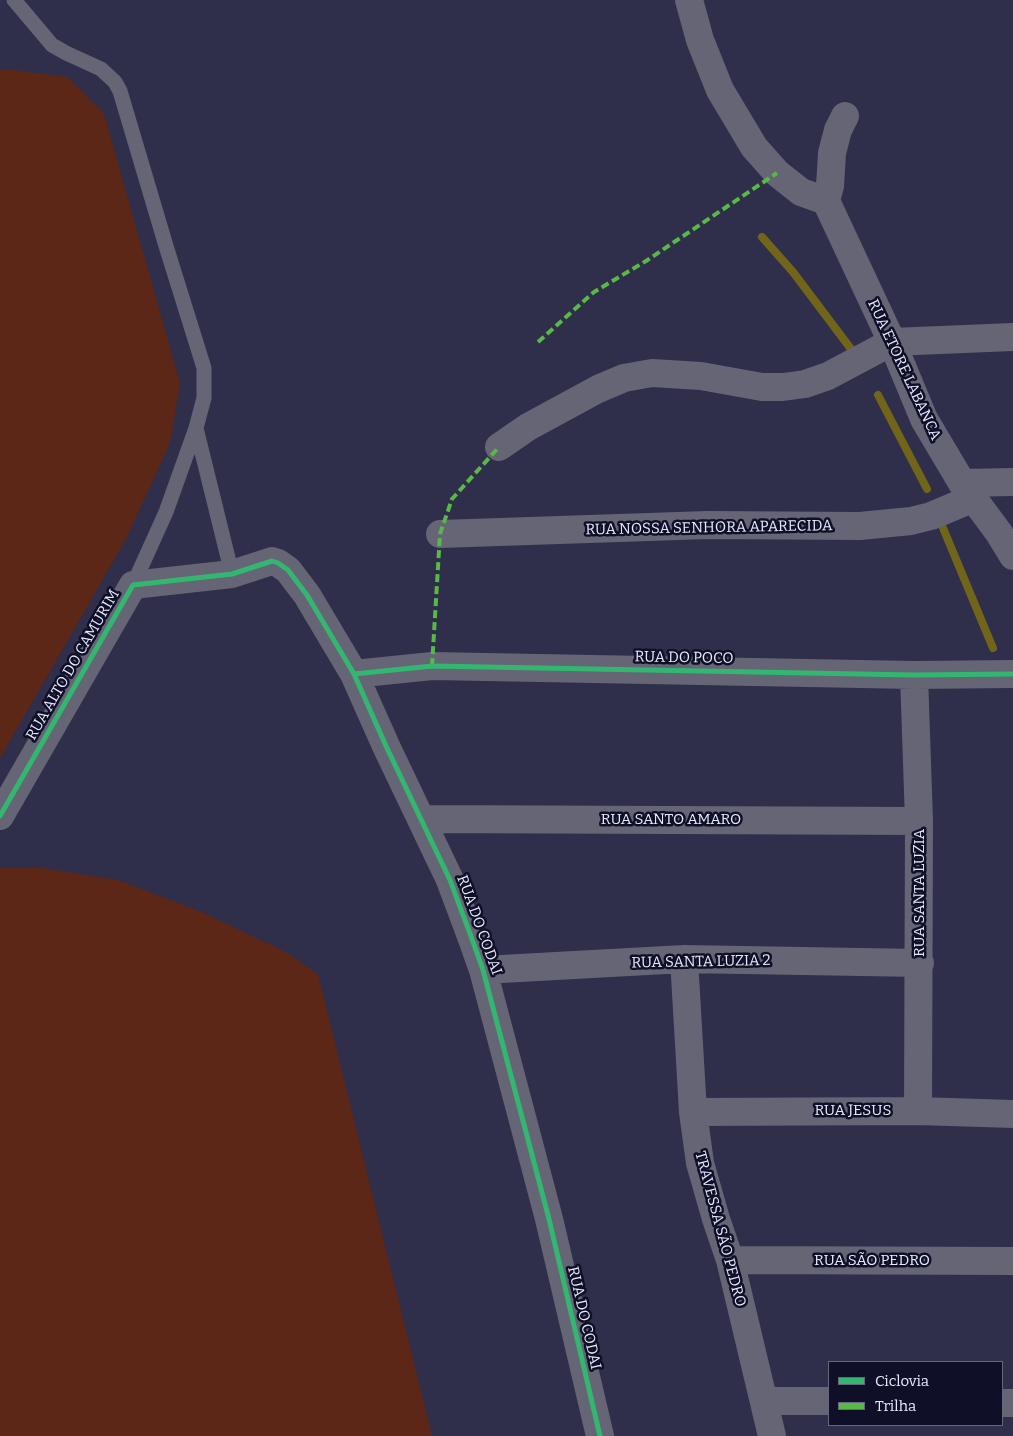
<!DOCTYPE html>
<html>
<head>
<meta charset="utf-8">
<style>
  body { margin:0 }
  #map { position:relative; width:1013px; height:1436px; overflow:hidden; background:#2f2e4b; font-family:Bitter,serif }
  canvas { display:block }
  .legend { position:absolute; left:828px; top:1361px; width:175px; height:65px; box-sizing:border-box; background:#0f1027; border:1px solid #65677d; margin:0; padding:6px 9px; list-style:none; font-size:15px; color:#e7eaff }
  .legend li { display:flex; align-items:center; gap:10px; height:25px }
  .legend b { width:25px; border:1px solid #65677d }
</style>
</head>
<body>
<div id="map">
<canvas width="1013" height="1436"></canvas>
<ul class="legend">
<li><b style="height:6px;background:#33b770"></b>Ciclovia</li>
<li><b style="height:6px;background:#58b947"></b>Trilha</li>
</ul>
</div>
<script>
const c = document.querySelector('canvas').getContext('2d');
c.lineJoin = 'round';
function fillPath(path, color) {
  c.fillStyle = color;
  c.fill(path, 'evenodd');
}
function shape(rows) {
  const path = new Path2D();
  for (const r of rows) {
    path.moveTo(r[0], r[1]);
    for (let i = 2; i < r.length; i += 2) path.lineTo(r[i], r[i + 1]);
  }
  return path;
}
function stroke(path, color, width, dash) {
  c.strokeStyle = color;
  c.lineWidth = width;
  c.lineCap = dash ? 'butt' : 'round';
  c.setLineDash(dash || []);
  c.stroke(path);
}
function drawText(font, color, halo, rows, align = 'center') {
  c.font = font + ' Bitter,serif';
  c.lineWidth = 5;
  c.setLineDash([]);
  c.textBaseline = 'middle';
  c.strokeStyle = halo;
  c.fillStyle = color;
  for (const [text, x, y, turn = 0] of rows) {
    c.save();
    c.translate(x, y);
    c.rotate((+turn || 0) * Math.PI / 180);
    c.textAlign = isNaN(turn) ? turn : align;
    if (halo) c.strokeText(text, 0, 0);
    c.fillText(text, 0, 0);
    c.restore();
  }
}
const green = shape([
  [5,69,68,77,104,114,180,383,170,443,126,539,0,758,0,70],
  [0,868,42,868,118,880,204,913,284,951,318,974,432,1436,0,1436]
]);
const stream = shape([
  [762,237,793,272,851,349],
  [878,395,927,489],
  [943,528,993,648]
]);
const service = shape([
  [14,0,52,45,66,53,101,69,115,82,120,91,166,246,204,368,204,398,196,428,166,512,133,585],
  [196,428,232,574]
]);
const minor = shape([
  [689,0,700,40,720,90,754,147,777,173,801,192,826,201,892,342,924,419,962,483,999,533,1013,556],
  [826,201,830,186,832,153,838,130,845,116],
  [499,447,528,427,598,389,624,378,652,373,701,376,762,387,783,387,805,384,828,376,892,342,1013,337],
  [962,483,1013,482],
  [440,534,708,525,860,526,911,521,931,516,974,498],
  [354,674,432,666,914,675,1013,674],
  [914,675,919,821,918,1111],
  [0,816,133,585,232,574,272,561,278,563,288,570,307,595,354,674,386,746,450,880,472,939,483,970,549,1219,600,1436],
  [422,819,919,821],
  [684,959,693,1112,700,1163,716,1219,730,1260,772,1436],
  [483,970,684,959,920,963],
  [693,1112,918,1111,1013,1114],
  [730,1260,1013,1261],
  [765,1401,829,1401],
  [1002,1403,1013,1403]
]);
const quiet = shape([
  [538,342,594,292,646,261,777,173],
  [432,666,440,534,452,499,499,447]
]);
const cycleway = shape([
  [354,674,432,666,914,675,1013,674],
  [0,816,133,585,232,574,272,561,278,563,288,570,307,595,354,674,386,746,450,880,472,939,483,970,549,1219,600,1436]
]);
const streetNames = [
  ["RUA ETORE LABANCA",904,370,65],
  ["RUA NOSSA SENHORA APARECIDA",709,528,-1],
  ["RUA DO POCO",684,658,1],
  ["RUA ALTO DO CAMURIM",73,665,-60],
  ["RUA SANTO AMARO",671,820],
  ["RUA SANTA LUZIA",920,893,-90],
  ["RUA DO CODAI",479,925,70],
  ["RUA SANTA LUZIA 2",701,962,-1],
  ["RUA JESUS",853,1111],
  ["TRAVESSA SÃO PEDRO",720,1229,75],
  ["RUA SÃO PEDRO",872,1261],
  ["RUA DO CODAI",584,1318,77]
];
fillPath(green, '#5c2717');
stroke(stream, '#716519', 8);
stroke(service, '#656575', 15);
stroke(minor, '#656575', 28);
stroke(quiet, '#58b947', 4, [8, 4]);
stroke(cycleway, '#33b770', 5);
drawText('15px', '#e7eaff', '#0f1027', streetNames);
</script>
</body>
</html>
